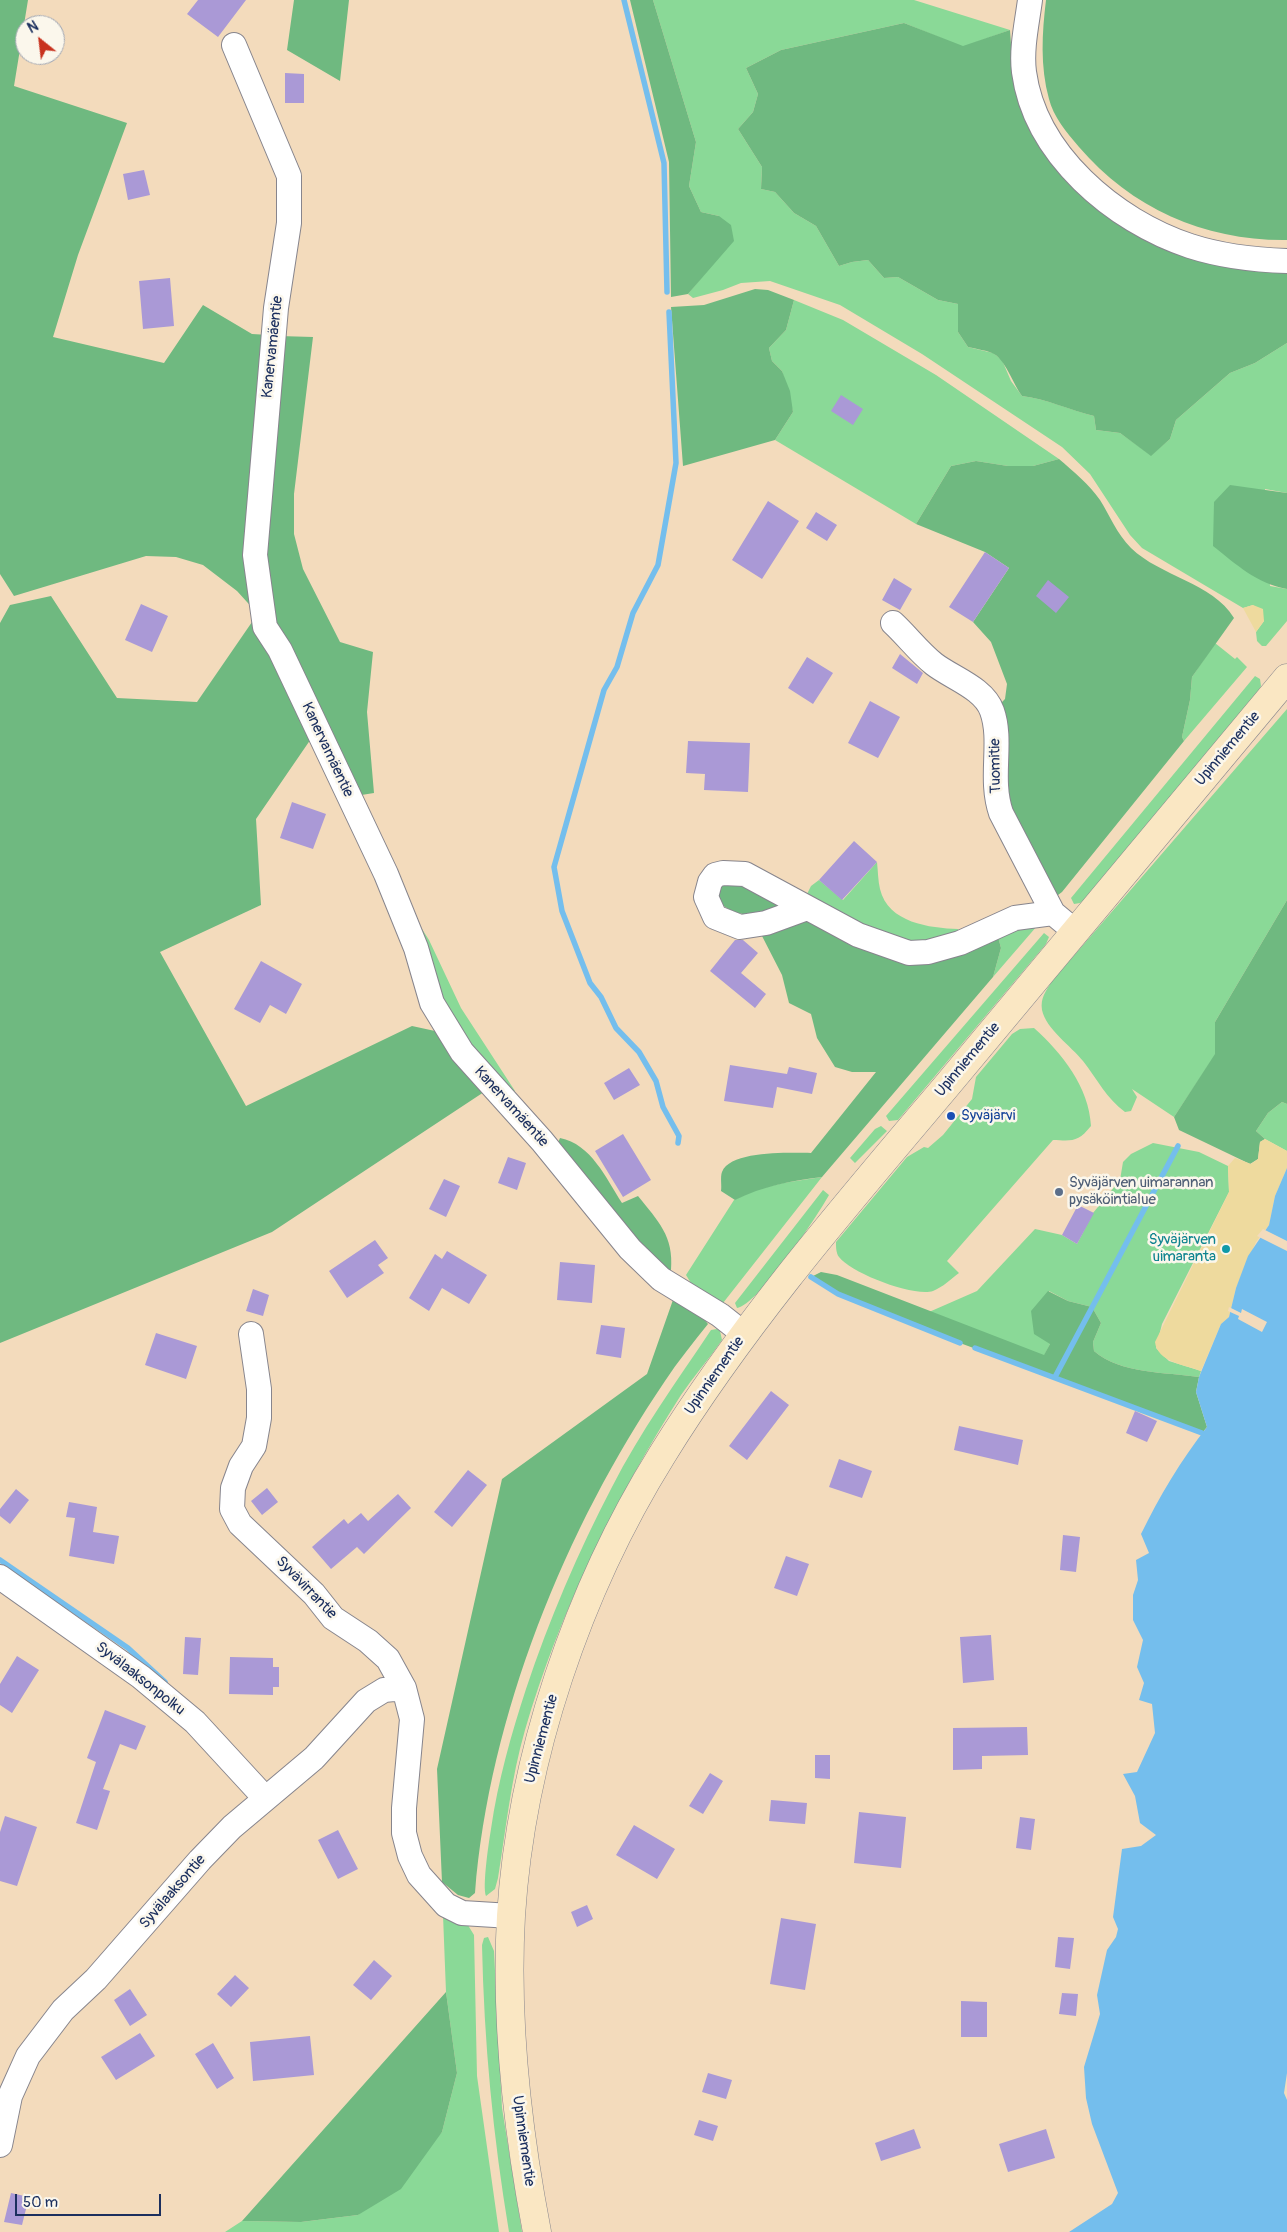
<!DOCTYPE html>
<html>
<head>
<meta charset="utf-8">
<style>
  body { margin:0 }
  #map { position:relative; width:1287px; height:2232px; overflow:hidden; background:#f3dbbc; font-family:Pangolin,sans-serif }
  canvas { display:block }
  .north { position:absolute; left:15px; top:15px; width:50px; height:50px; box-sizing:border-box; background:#fbf7ec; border:1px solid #a1a7b3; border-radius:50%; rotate:331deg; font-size:14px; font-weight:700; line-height:20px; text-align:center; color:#1b2f5e }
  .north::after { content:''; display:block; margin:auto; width:18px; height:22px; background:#c8321e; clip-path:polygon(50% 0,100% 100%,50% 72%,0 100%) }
  .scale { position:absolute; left:15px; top:2194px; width:146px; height:22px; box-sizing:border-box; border:2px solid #1b2f5e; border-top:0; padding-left:6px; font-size:15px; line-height:18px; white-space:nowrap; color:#1b2f5e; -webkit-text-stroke:4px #fbf7ec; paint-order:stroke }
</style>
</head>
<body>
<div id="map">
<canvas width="1287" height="2232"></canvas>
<div class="north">N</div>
<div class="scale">50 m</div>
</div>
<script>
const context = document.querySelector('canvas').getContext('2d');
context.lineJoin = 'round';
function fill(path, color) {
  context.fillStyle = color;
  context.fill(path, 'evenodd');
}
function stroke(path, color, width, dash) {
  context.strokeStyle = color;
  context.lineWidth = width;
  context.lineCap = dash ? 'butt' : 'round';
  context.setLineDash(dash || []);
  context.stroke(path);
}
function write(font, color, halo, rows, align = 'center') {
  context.font = font + ' Pangolin,sans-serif';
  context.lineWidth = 5;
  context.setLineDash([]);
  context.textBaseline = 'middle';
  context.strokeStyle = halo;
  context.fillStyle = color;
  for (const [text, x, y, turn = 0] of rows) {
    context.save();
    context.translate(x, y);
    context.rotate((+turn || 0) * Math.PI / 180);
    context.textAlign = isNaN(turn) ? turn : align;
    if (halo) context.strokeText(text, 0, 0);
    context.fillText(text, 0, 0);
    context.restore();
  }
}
fill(new Path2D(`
  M653 0H914L1010 30 963 47 904 23 781 50 746 68 758 94 753 112 738 129 762 167 761 189 775 192 794 213 816 226 839 266 852 262 868 260 884 278 898 277 938 300 958 304V332L968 347 993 353 1002 360 1011 381 1022 396C1047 399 1070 410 1094 416L1096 430 1120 433 1151 455 1170 439 1176 420 1230 373 1255 363 1287 343V493L1265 489 1270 586 1287 589V621L1266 646H1262L1257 641 1256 632 1264 621 1253 605 1243 608 1142 548 1130 535 1090 474 1062 447 922 354 840 305 770 281 741 283 723 290 693 298 688 294 706 272 719 216 701 212 689 186 696 142Z
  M794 300 843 320 936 375 1059 459 1033 466H1008L976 461 951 466 916 524 775 440 793 412 782 371 772 361 769 348 786 330Z
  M1215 643 1235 659 1237 657 1247 667 1184 741 1182 737 1190 700 1192 677Z
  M1255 676 1260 679 1261 686 1257 694 1087 898 1080 903 1074 904 1071 898Z
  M1287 709V900L1215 1022 1216 1054 1174 1117 1132 1089 1137 1097 1131 1111 1125 1112C1107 1099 1097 1079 1083 1061 1071 1046 1046 1029 1042 1010 1040 998 1046 991 1052 981Z
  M877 862C878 871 878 881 880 889 888 923 930 928 958 929L960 934 912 946 884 940 809 900 807 894 811 886 819 880 843 900Z
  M394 885 429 940 461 1008 515 1091 497 1087 464 1048Z
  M1020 922 1037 926 993 977 1001 948 997 933Z
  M1044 933 1049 937 1046 944 898 1120 889 1121 886 1116Z
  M1034 1028C1062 1053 1089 1087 1091 1126 1078 1142 1073 1141 1053 1140L947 1261 959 1273C951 1279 943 1287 933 1291 913 1297 851 1273 839 1257 836 1253 836 1247 836 1242L907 1157 924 1147 928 1148 943 1135 972 1099 976 1077 1012 1034 1020 1029Z
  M1282 1102 1287 1104V1151L1265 1139 1256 1131 1268 1113Z
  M881 1126 887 1131 855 1163 850 1158 875 1129Z
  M1153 1143 1199 1152 1228 1166 1229 1192 1162 1324 1156 1348 1169 1361 1201 1371 1199 1377C1166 1372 1120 1374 1094 1351L1093 1342 1101 1323 1092 1307 1068 1301 1049 1291 1050 1344 1044 1356 929 1312 977 1291 1035 1229 1062 1235 1077 1244 1093 1213 1120 1180 1123 1162 1131 1154Z
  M822 1177 723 1303 716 1305 697 1293 686 1275 734 1200 755 1190 783 1183Z
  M823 1190 829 1195C817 1217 758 1305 737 1308L735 1303Z
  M717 1329 720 1331 722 1340C709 1359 694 1376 681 1395 615 1499 560 1611 525 1730 511 1778 506 1829 498 1878L495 1889 486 1896C482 1887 489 1841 491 1829 498 1781 511 1735 526 1689 549 1620 578 1552 612 1487 640 1432 677 1381 711 1330Z
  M443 1915 466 1922 474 1935 477 2076 499 2232H225L242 2221 301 2222 358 2215 442 2132 457 2073 446 1992Z
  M488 1937 494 1951 502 2108 522 2232H509C493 2137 484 2042 482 1945L484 1938Z`), '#8ad997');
fill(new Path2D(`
  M0 0H28L14 86 127 123 78 255 53 337 164 363 203 305 252 334 269 335 257 613 237 591 203 565 176 557 146 556 14 596 0 574Z
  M294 0H349L340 81 287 50Z
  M630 0H653L696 142 689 186 701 212 719 216 731 225 734 241 688 294 671 297 669 162Z
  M1046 0H1287V240C1206 241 1132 209 1079 147 1067 133 1053 116 1049 99 1040 66 1042 33 1046 0Z
  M904 23 963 46 1010 30 1013 74 1090 200 1287 269V343L1255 363 1230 373 1176 420 1170 439 1151 456 1120 433 1096 430 1094 416C1069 410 1047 399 1022 396 1013 384 1005 358 992 353 985 350 976 349 968 347L958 332V304L938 300 898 277 884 278 868 260 852 262 839 266 816 226 794 213 775 192 761 189 762 167 738 129 753 112 758 94 746 68 781 50Z
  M755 289 768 290 794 300 786 330 769 348 772 361 782 371 790 391 793 412 775 440 683 466 671 307 704 305Z
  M279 336 313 337 294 494V534L303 569 340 642 373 652 367 712 374 793 355 796 272 629 259 557Z
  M1059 459C1074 472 1089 484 1100 500 1110 516 1117 534 1131 548 1161 577 1212 582 1234 618L1192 677 1190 700 1182 737 1184 741 1062 892 1058 895 1053 893 1004 812 994 710 1005 699 1007 684 991 642 973 622 1009 568 985 552 916 524 951 466 976 461 1008 466H1033Z
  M1230 485 1287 493V589C1256 583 1237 565 1213 546L1214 502Z
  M51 596 117 698 197 702 252 622 277 656 315 733 256 819 261 905 160 952 246 1106 412 1026 435 1031 457 1052 487 1090 272 1232 0 1343V623L10 605Z
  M735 882 783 905C755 914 743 922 717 901V892L724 883Z
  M1287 900V1104L1282 1102 1268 1113 1256 1131 1265 1139 1260 1142 1258 1159 1250 1164 1179 1130 1174 1117 1215 1054V1022Z
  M804 918 902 960 997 933 1001 948 993 977 822 1177C791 1181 763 1186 735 1200L721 1191C722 1186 720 1177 722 1172 731 1150 791 1153 811 1153L876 1072H852L835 1067 817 1038 811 1014 789 1003 782 975 762 936 784 924Z
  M560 1138C591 1144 606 1178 622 1203L638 1196C658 1221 674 1236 671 1270L661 1268 557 1145Z
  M821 1272 837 1275 1044 1355 1050 1344 1034 1334 1031 1311 1048 1291 1068 1301 1092 1307 1101 1323 1093 1342 1094 1351C1120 1374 1166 1372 1199 1377L1196 1392 1207 1427 1202 1433 960 1343 838 1294 811 1277Z
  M674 1297 699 1313 708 1324C693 1343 678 1361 665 1381 565 1528 489 1716 475 1893L469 1898 458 1895 442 1882 437 1769 502 1479 647 1374Z
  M446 1992 457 2073 442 2132 401 2189 358 2215 301 2222 242 2221Z`), '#6fb980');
fill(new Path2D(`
  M1253 605 1263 609 1264 621 1256 632 1243 608Z
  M1265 1139 1287 1151V1168L1275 1196 1269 1225 1256 1242 1236 1288 1229 1317 1221 1324 1201 1371C1186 1365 1157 1362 1155 1342L1229 1192 1228 1166 1235 1158 1251 1164 1258 1159 1260 1142Z`), '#eeda9e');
fill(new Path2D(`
  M1287 1168V2073L1284 2093 1287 2100V2232H1069L1112 2204 1118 2193 1092 2124 1086 2098 1084 2067 1100 2014 1097 1995 1107 1950 1116 1937 1118 1929 1113 1917 1122 1849 1141 1846 1156 1835 1140 1823 1135 1796 1123 1774 1137 1772 1155 1733 1152 1704 1139 1700 1144 1683 1137 1667 1143 1640 1133 1620V1595L1138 1580 1136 1560 1149 1553 1141 1534C1159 1497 1181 1460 1207 1427L1196 1392 1199 1377 1221 1324 1229 1317 1236 1288 1248 1256 1269 1225 1275 1196Z`), '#74beed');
fill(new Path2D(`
  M1263 1229 1287 1241V1251L1257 1236Z
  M1229 1307 1241 1313 1242 1309 1267 1322 1262 1332 1238 1319 1239 1316 1228 1311Z`), '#f3dbbc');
stroke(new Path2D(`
  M624 0 664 163 667 292
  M669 312 676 463 658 565 633 613 617 667 604 690 554 867 562 911 590 983 601 997 616 1028 639 1052 656 1081 663 1107 679 1136 678 1143
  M811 1277 838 1294 960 1343
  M975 1348 1202 1433
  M1055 1377 1178 1146
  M0 1560 128 1648 165 1682`), '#74beed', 5.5);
fill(new Path2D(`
  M198 0H246L218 37 187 14Z
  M285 73 304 74V103H285Z
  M144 170 150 195 128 200 123 174Z
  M170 278 174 326 143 329 139 281Z
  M841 395 863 409 853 425 831 411Z
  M768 501 799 521 762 579 732 560Z
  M816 512 837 525 827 541 806 528Z
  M985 552 1009 568 973 622 949 607Z
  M894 578 912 589 900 610 882 600Z
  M1048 580 1069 597 1056 613 1036 596Z
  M141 604 168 616 152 652 125 640Z
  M900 654 923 673 917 684 892 668Z
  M807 657 833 673 813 704 788 688Z
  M870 701 900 717 878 758 848 743Z
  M688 741 750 743 748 792 704 790 705 774 686 773Z
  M292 802 326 814 313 849 280 838Z
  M854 841 877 862 842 900 819 880Z
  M735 940H743L758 953 741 973 766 994 755 1008 710 971Z
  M261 961 302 984 286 1014 270 1005 260 1023 234 1009Z
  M730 1065 787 1074 789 1067 817 1073 812 1094 777 1087 773 1108 724 1101Z
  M629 1068 640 1085 614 1100 604 1083Z
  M623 1134 651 1180 623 1197 595 1151Z
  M508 1157 526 1163 517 1190 498 1183Z
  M444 1179 460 1186 446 1217 429 1209Z
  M1078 1205 1094 1213 1077 1244 1062 1235Z
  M375 1240 388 1258 378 1265 384 1273 347 1298 329 1271Z
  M447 1251 487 1275 469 1304 442 1288 429 1311 409 1298 435 1254 442 1259Z
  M560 1262 595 1265 592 1303 557 1300Z
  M253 1289 269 1295 263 1316 246 1311Z
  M601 1325 625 1328 621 1358 596 1354Z
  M156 1333 197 1346 186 1379 145 1365Z
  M771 1391 789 1405 747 1460 729 1446Z
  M1135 1411 1157 1421 1147 1442 1126 1433Z
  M959 1426 1023 1440 1018 1465 954 1450Z
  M839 1459 872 1471 862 1498 829 1487Z
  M468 1470 487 1485 452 1527 434 1512Z
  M267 1488 278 1502 262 1515 251 1501Z
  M16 1489 29 1500 10 1524 0 1516V1509Z
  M398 1494 411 1508 364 1554 357 1547 331 1569 312 1547 344 1519 348 1524 361 1513 368 1521Z
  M69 1502 97 1507 93 1532 119 1536 114 1564 69 1556 75 1518 66 1517Z
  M1063 1535 1080 1537 1076 1572 1060 1570Z
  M786 1556 809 1564 797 1596 774 1588Z
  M991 1635 994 1680 963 1683 960 1637Z
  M185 1637 201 1638 198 1675 183 1674Z
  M17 1656 39 1670 12 1713 0 1705V1684Z
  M230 1657 273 1658V1667H279V1687H273V1695L229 1694Z
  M105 1710 146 1726 136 1750 120 1744 103 1789 110 1791 97 1830 76 1823 96 1762 87 1758Z
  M1027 1727 1028 1755 982 1756V1769L953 1770V1728Z
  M815 1755H830V1779L815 1778Z
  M710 1773 723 1781 703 1814 689 1806Z
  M771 1800 807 1803 805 1824 769 1821Z
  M859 1812 906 1817 901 1868 854 1863Z
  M5 1816 37 1827 17 1886 0 1881V1832Z
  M1020 1817 1035 1819 1031 1850 1016 1848Z
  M634 1825 675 1849 657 1879 616 1855Z
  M338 1830 358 1869 338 1879 318 1840Z
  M587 1905 593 1919 577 1927 571 1912Z
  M781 1918 816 1924 805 1990 770 1984Z
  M1058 1937 1074 1938 1070 1969 1055 1967Z
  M374 1960 392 1976 371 2000 353 1985Z
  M235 1975 249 1988 231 2007 217 1994Z
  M130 1989 147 2015 130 2026 114 2000Z
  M1062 1993 1078 1994 1076 2016 1059 2014Z
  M961 2001 987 2002V2037H961Z
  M140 2033 155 2056 116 2080 101 2057Z
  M310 2036 314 2075 253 2081 250 2042Z
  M213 2043 234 2078 217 2089 195 2054Z
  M708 2073 732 2080 726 2099 702 2092Z
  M699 2120 718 2126 713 2141 694 2135Z
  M914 2129 921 2148 881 2161 875 2143Z
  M1046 2129 1055 2158 1008 2172 999 2144Z
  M11 2193 29 2197 22 2225 4 2222Z`), '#aa99d6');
const street = new Path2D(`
  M1030 0C1027 23 1021 49 1024 72 1035 154 1114 221 1190 246 1221 256 1254 260 1287 261
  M234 45 289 176V223L276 308 255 555 265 627 280 650 386 874 416 948 432 1003 462 1052 542 1141 630 1249 661 1279 720 1315 744 1334
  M893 623C907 636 919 652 934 664 952 678 984 688 992 711 1003 742 989 778 1001 813L1053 913 1065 923
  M807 908 766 923 740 927 715 917 706 897 710 882 715 875 723 873 745 874 858 935 909 953 928 952 960 943 1015 918 1053 913
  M251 1334 259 1389V1418L254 1446 241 1466 233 1488 232 1509 240 1524 314 1594 333 1618 368 1641 388 1659 404 1688 412 1719 404 1808V1833L410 1856 419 1875 446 1905 462 1913 511 1916
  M0 1577 141 1677 195 1722 265 1798
  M0 2145 10 2096 28 2056 63 2010 96 1979 200 1860 232 1827 314 1758 366 1701 384 1690 404 1688`);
const secondary = new Path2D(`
  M537 2232C517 2128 505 2022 511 1916 521 1757 578 1590 662 1455 743 1324 845 1206 944 1089 1059 952 1173 815 1287 678`);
stroke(street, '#87858d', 26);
stroke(secondary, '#87858d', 29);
stroke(street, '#fff', 24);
stroke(secondary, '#fae7c3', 28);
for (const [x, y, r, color] of [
  [951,1116,5,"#1a4fb4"],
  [1059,1192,5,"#5c6f8a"],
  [1226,1249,5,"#0f9aa8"]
]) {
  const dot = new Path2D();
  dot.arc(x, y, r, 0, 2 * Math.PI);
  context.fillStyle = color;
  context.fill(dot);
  stroke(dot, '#fbf7ec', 2);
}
write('15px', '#1b2f5e', '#fbf7ec', [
  ["Kanervamäentie",273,347,-84],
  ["Upinniementie",1228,749,-50],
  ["Kanervamäentie",327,750,65],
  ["Tuomitie",996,766,-91],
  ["Upinniementie",968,1060,-50],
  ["Kanervamäentie",511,1107,48],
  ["Upinniementie",715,1376,-55],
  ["Syvävirrantie",306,1588,46],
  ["Syvälaaksonpolku",140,1679,38],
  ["Upinniementie",542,1739,-75],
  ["Syvälaaksontie",173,1892,-49],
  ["Upinniementie",523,2141,82]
]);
write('15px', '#164399', '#fbf7ec', [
  ["Syväjärvi",961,1116]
], 'left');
write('15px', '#4e5e75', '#fbf7ec', [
  ["Syväjärven uimarannan",1069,1183],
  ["pysäköintialue",1069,1200]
], 'left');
write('15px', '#0d838f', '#fbf7ec', [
  ["Syväjärven",1216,1240],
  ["uimaranta",1216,1257]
], 'right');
</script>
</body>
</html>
